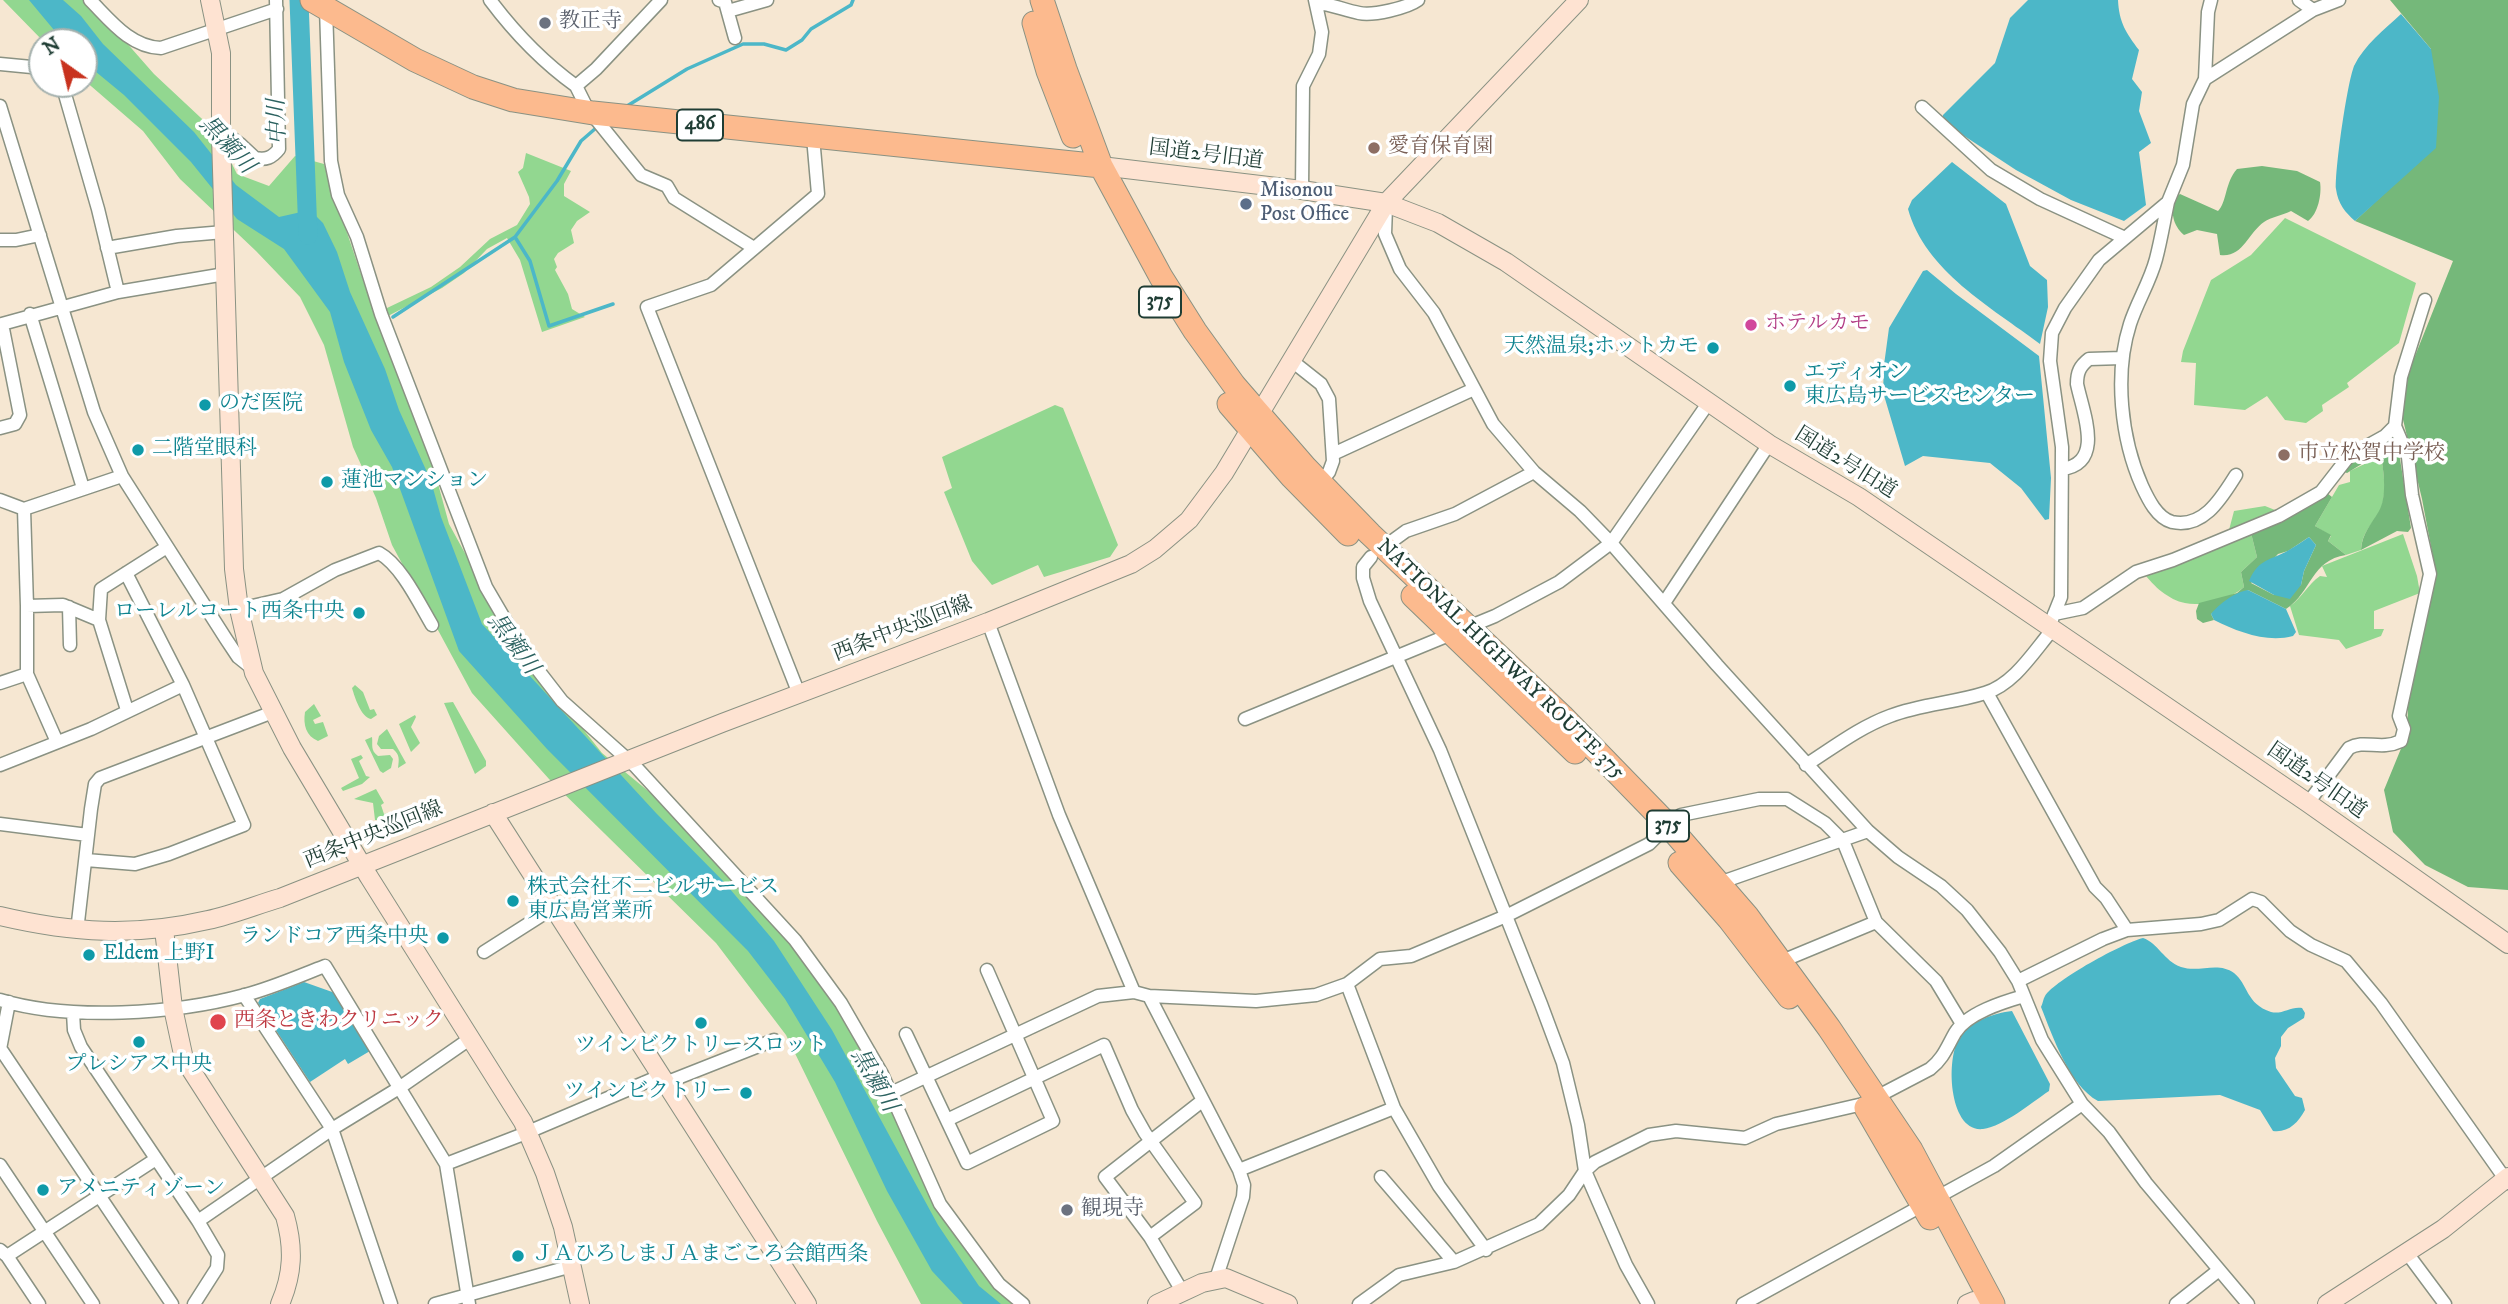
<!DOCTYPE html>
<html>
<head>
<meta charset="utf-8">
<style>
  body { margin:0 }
  #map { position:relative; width:2508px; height:1304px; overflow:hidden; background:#f6e7d2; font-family:"IM FELL DW Pica",serif }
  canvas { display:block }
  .north { position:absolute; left:28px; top:28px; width:70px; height:70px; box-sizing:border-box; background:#fff; border:2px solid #a5b1ae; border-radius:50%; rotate:326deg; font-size:19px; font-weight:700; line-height:28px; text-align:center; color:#1f3d34 }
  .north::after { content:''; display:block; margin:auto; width:24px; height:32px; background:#c8321e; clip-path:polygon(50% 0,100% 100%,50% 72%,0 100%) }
</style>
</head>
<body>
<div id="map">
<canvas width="2508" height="1304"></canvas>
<div class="north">N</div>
</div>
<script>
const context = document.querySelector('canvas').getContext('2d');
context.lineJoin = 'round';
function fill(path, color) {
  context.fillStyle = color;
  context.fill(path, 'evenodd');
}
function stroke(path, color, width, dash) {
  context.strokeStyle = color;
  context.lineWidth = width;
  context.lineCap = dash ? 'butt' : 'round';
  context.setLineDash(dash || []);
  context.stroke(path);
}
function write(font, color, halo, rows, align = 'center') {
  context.font = font + ' "IM FELL DW Pica","Noto Serif JP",serif';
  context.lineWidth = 7;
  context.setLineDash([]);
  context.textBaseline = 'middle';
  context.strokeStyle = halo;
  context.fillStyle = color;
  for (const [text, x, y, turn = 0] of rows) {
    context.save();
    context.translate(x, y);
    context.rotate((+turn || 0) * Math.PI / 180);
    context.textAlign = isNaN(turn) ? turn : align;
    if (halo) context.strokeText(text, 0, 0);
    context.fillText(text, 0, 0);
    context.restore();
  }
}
fill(new Path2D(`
  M3 0H89L154 74 216 132 237 174 269 186 295 156 324 164 371 304 416 403 449 524 513 641 602 753 698 832 776 919 846 1012 957 1237 975 1263 1015 1304H921L877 1221 786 1035 716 943 549 779 472 693 392 545 376 498 353 447 324 345 300 297 256 251 180 179 143 131 84 80V42H44Z
  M526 153 571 171 564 184V196L590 212 577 221 571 230 574 243 558 253 554 259 557 267 555 270 568 294 572 309 585 317 542 332 520 260 507 238 487 249 464 273 442 288 386 317 383 306 387 308 431 287 460 267 490 239 517 225 530 204 529 197 518 172 523 168Z
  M2285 218 2416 283 2399 343 2347 383 2349 387 2322 405 2323 411 2306 423 2285 420 2267 396 2245 410 2194 405 2196 363 2181 362 2183 351 2211 280 2251 255Z
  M1055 405 1063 408 1118 545 1110 557 1044 577 1038 565 992 585 972 561 944 492 952 488 942 457Z
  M2381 456C2384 471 2387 498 2380 511 2372 525 2362 532 2361 550L2346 555 2328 541 2331 536 2315 526 2339 485 2350 482V471Z
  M2265 506 2275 510V513L2229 530 2234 511Z
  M2251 533 2257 557 2241 572 2244 587C2231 599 2202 607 2185 603 2169 600 2153 586 2144 573Z
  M2403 534 2417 576 2420 593 2374 611V629H2384L2381 636 2346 649 2339 640 2299 635 2290 606C2302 598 2308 584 2320 576L2327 577 2322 566Z
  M355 685 363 692 370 710 374 709 377 715 371 719C361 717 355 698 352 688Z
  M453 702 486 761V766L475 774 444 703Z
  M314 704 321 716 313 720 315 724 323 722 328 736 318 741C306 736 303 725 305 712Z
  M415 715 416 717 411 727 420 743 411 752 399 724Z
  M387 729 406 763 398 768C399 759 400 755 393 749H381L377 744 379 736Z
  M372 737C373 745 370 750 378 756L390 755 393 759 391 768 383 773 380 771 365 740Z
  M361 755 363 758 359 761 366 776 370 777 362 784 343 791 341 788 359 778 351 759Z
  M376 789 384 803 381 805 384 814 387 813 390 820H375L373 803 354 799Z`), '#92d790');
fill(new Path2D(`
  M2390 0H2508V890L2468 887 2425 865 2393 832 2384 790 2407 734 2408 707 2436 573 2422 499 2400 407 2411 366 2453 261 2355 221 2406 173 2431 49Z
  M2262 166 2297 171 2320 182C2322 194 2318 214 2308 221L2291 211C2283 215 2271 217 2264 222 2248 233 2243 258 2220 255L2217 234 2197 230 2184 235C2172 224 2172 214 2173 199L2180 194 2218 211C2227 202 2225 182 2237 169Z
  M2396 434 2411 528 2408 532 2397 531 2361 550C2362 533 2371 525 2379 511 2387 498 2384 471 2381 457L2365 462 2347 473 2342 471 2368 450 2382 446 2387 438Z
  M2327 493 2332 497 2315 526 2331 535 2328 541 2346 555C2311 560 2312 592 2286 609L2248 590 2211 614 2214 620 2203 623 2197 619 2196 611 2199 603 2237 593 2244 587 2241 572 2257 557 2251 533ZM2309 537 2316 545 2304 571 2301 585 2274 595 2251 583 2278 554 2288 551Z`), '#75b87a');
fill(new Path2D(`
  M29 0H63L81 16 103 44 194 132 236 185 279 217 310 210 323 223 337 252 350 292 385 369 399 410 431 481 441 517 482 624 656 813 724 882 774 941 832 1030 938 1225 979 1286 1001 1304H963L932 1271 887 1191 835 1082 785 999 748 951 547 749 459 651 392 467 371 430 344 362 330 312 284 249 237 219 191 162 124 95 84 62V42H64Z
  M2028 0H2118C2119 22 2126 33 2139 50L2132 79 2142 92 2139 111 2151 143 2139 152 2146 205 2124 221 2071 200 2016 170 1943 122V115L1995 63 2010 18Z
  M2401 14 2431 49 2439 97 2436 148 2355 221C2345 212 2338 204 2336 189 2335 169 2347 84 2354 66 2364 45 2385 29 2401 14Z
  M1952 162 2006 204 2030 266 2047 280 2048 307 2040 344C1991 307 1925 271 1908 209L1912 200Z
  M1927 270 1956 294 2039 356 2051 478 2049 519 2045 520 2021 488 1990 463 1923 456 1905 466 1883 392 1884 365 1889 328 1923 271Z
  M2309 537 2316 545 2304 571 2301 585 2290 599 2274 595 2249 581C2259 558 2270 561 2289 550 2296 546 2303 541 2309 537Z
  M2248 590 2286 609 2296 632 2293 636C2267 643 2238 632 2214 620L2211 614C2219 604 2235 592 2248 590Z
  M2143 938C2158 943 2164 961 2181 967 2199 973 2218 961 2234 973 2248 984 2246 1004 2271 1012 2282 1015 2291 1006 2302 1008L2305 1013 2304 1018 2288 1028 2281 1037V1046L2275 1058 2276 1068 2295 1096 2302 1098 2305 1110C2298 1123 2288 1133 2273 1131L2260 1110 2220 1095 2098 1101C2069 1085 2053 1037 2041 1007 2043 1003 2043 999 2045 996 2055 980 2123 943 2143 938Z
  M304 982 335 993 370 1051 348 1064 345 1059 310 1082 258 1003 260 999Z
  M2012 1011 2050 1084 2049 1091C2031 1103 2004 1126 1983 1129 1949 1133 1945 1058 1960 1037 1971 1021 1994 1013 2012 1011Z`), '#4cb7c8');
stroke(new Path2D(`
  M627 106 687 69 743 44H764L786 50 802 40 811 29 851 5 853 0
  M515 237 530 261 549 326 613 304
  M393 317 515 237 557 181 581 141 596 128`), '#4cb7c8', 3.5);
stroke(new Path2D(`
  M299 0 308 235`), '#4cb7c8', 19);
const street = new Path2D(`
  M90 0C110 20 130 47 161 48L277 9
  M490 0C514 32 544 63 576 86
  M661 0 596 69 576 86 587 108 641 175 667 186 674 198 754 248
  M719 0 725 2 735 38
  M2299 0 2313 10
  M1316 3C1331 4 1344 10 1359 13 1373 16 1407 8 1418 0
  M326 8 331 161 338 195 357 237 381 314 486 587 524 652 562 701 635 766 795 940 841 1003 882 1074 940 1204 999 1284 1023 1304
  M728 11 767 0
  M0 64 42 68
  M2205 79 2208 12 2211 0
  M62 84 98 209 118 292
  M0 106 94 412 122 476 226 639 238 657 253 669
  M1922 107 1991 170 2040 199 2125 238
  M221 130 240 144 255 158C266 160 272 158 279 149L276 0
  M1302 190 1303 86 1319 54 1322 32 1315 0
  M2168 202C2164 221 2161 240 2156 259 2150 282 2137 302 2130 324 2114 374 2121 439 2142 486 2148 499 2157 518 2172 522 2204 529 2222 497 2236 475
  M1386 207 1385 234 1400 269 1434 313 1493 424 1534 472 1580 511 1611 543 1717 665 1868 831 1898 857 1941 886 1967 910 2000 952 2018 981 2042 1040 2082 1104 2109 1132 2146 1183 2248 1304
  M0 240H16L40 235
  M107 248 177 236 224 232
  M30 314 83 488
  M1292 361 1321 384 1329 399 1333 461 1329 472 1320 483
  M0 428 15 424 20 415 2 324 118 292 225 274
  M1333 454 1474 389
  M2062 469C2105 463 2083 413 2077 384 2077 372 2080 366 2089 359L2122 358
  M0 500 24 509 122 476
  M24 509 27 606
  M1384 547 1406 531 1455 514 1534 472
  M1371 557 1363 567V578L1370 601 1440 750 1541 1004 1563 1063 1578 1125 1585 1171 1626 1265 1648 1304
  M1664 603 1769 444
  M69 607 70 645
  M239 609 283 599 335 570 379 553C401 565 419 603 432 625
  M2054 614 2083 608 2136 572 2173 560 2279 516 2321 492 2349 456 2385 436 2395 426
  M988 622 1059 815 1134 992
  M0 683 27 674
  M1987 693 2095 887 2106 898 2127 930
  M799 694 647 307 711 285 818 194 813 137
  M127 710 99 620 101 589 167 547
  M1245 719 1495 616 1559 582 1611 543 1709 402
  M57 742 27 674V606L63 605 99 620
  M0 765 91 729 183 685
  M1806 765C1834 747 1860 727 1890 716 1921 704 1954 703 1985 693 2012 685 2031 656 2048 635L2049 627 2061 597 2062 447 2050 361 2052 333 2065 308 2099 260 2168 202 2183 165 2193 104 2205 79 2313 10 2339 0
  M2308 803 2349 748C2365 739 2380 751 2401 741L2404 729 2399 716 2430 574 2412 495 2408 457 2395 426 2401 377 2425 300
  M0 824 88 835
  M1668 825 1681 815 1759 799H1787L1825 823 1843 841 1876 922
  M86 860 135 864 169 854 244 825 183 685 126 573
  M1719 883 1868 831
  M77 931 91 809 95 784 100 778 273 712
  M484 952 553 908
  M1782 961 1876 922 1936 981 1962 1024
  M2018 981 2103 939 2127 930 2201 924 2219 920 2252 899 2261 902 2290 931 2311 945 2346 961 2381 1003 2508 1183
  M1347 984 1394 1108 1439 1186 1486 1250
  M244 995 332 1129 391 1304
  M1149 996 1239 1170 1244 1185 1243 1197 1216 1279
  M0 1000C69 1021 175 1014 245 995 272 988 299 976 325 966L446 1164 469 1304
  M73 1013 74 1030 81 1047 198 1221 218 1255 217 1268 194 1304
  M906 1034 967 1163 1053 1121 987 970
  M0 1048 172 1304
  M0 1049 9 1002
  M665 1083 774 1040
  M891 1093 1098 996 1134 992 1149 996 1256 1001 1316 995 1347 984 1380 959 1411 956 1506 916 1649 844 1657 836
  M947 1120 1104 1045 1132 1110 1145 1133 1195 1203 1150 1237
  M446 1164 521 1135 660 1076
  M0 1165 93 1304
  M1239 1170 1394 1108
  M1381 1177 1454 1262
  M198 1221 332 1129 399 1088 471 1038
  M0 1250 7 1256 39 1304
  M2407 1253 2445 1304
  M7 1256 156 1159
  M1182 1291 1150 1237 1105 1177 1202 1101
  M435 1304 572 1266
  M1359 1304 1399 1275 1454 1262 1539 1224 1569 1195 1585 1171 1595 1162 1649 1135 1676 1131 1745 1138 1776 1124 1863 1104 1930 1069C1943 1059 1947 1047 1955 1033 1967 1013 2003 1002 2024 996
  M1743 1304 1994 1166 2082 1104
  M2176 1304 2219 1270`);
const secondary = new Path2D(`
  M210 0 221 53V136L234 569 239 609 254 673 292 748 369 877 523 1122 545 1173 563 1227 580 1304
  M1101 166 1302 190 1386 203 1438 223 1506 262 1769 444 1859 497 2308 803 2508 944
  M493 813 807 1304
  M0 916C72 933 135 937 208 920 232 915 256 905 280 898L722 723 988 622 1131 564 1155 549 1189 520 1224 473 1386 203 1579 0
  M164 929 173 1008 184 1059 285 1216C294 1248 293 1274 280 1304
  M1157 1304 1202 1283 1226 1278 1288 1304
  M1967 1304 1974 1301
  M2327 1304 2443 1229 2508 1177`);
const highway = new Path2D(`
  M312 0 415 60 473 87 513 100 593 113 1101 166
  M1042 0 1065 69 1101 166 1161 277 1195 331 1234 385 1305 467 1370 534 1562 716 1668 825 1747 916 1829 1028 1911 1150 1993 1304
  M1034 23 1048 71 1073 136
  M1229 404 1292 477 1348 534
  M1413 596 1575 752
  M1680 863 1729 919 1789 997
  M1866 1108 1930 1218`);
stroke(street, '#8a9283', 15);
stroke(secondary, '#8a9283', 20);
stroke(highway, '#8a9283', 25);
stroke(street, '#fff', 12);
stroke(secondary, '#fee3d2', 18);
stroke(highway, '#fcba8e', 23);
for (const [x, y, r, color] of [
  [545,23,7,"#6b7280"],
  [1374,148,7,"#8d6e63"],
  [1246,204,7,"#5c6f8a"],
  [1751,325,7,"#d1479c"],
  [1713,348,7,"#0f9aa8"],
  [1790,386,7,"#0f9aa8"],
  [205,405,7,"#0f9aa8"],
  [138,450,7,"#0f9aa8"],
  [2284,455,7,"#8d6e63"],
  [327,482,7,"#0f9aa8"],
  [359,613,7,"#0f9aa8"],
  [513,901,7,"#0f9aa8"],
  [443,938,7,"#0f9aa8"],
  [89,955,7,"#0f9aa8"],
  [218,1022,9,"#e0444e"],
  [701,1023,7,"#0f9aa8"],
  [139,1042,7,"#0f9aa8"],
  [746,1093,7,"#0f9aa8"],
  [43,1190,7,"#0f9aa8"],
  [1067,1210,7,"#6b7280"],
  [518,1256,7,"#0f9aa8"]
]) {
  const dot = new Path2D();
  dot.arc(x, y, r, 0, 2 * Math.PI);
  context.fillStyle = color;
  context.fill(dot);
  stroke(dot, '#fff', 2.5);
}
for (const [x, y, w] of [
  [700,125,46],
  [1160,302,42],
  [1668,826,42]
]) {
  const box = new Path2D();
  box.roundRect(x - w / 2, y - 15.5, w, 31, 5);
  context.fillStyle = '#fff';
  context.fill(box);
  stroke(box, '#1f3d34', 2);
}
write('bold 19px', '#1f3d34', null, [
  ["486",700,125],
  ["375",1160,302],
  ["375",1668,826]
]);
write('21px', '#5b616d', '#fff', [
  ["教正寺",559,23],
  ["観現寺",1081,1210]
], 'left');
write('21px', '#785e54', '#fff', [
  ["愛育保育園",1388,148],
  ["市立松賀中学校",2298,455]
], 'left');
write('21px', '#1f3d34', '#fff', [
  ["国道2号旧道",1206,156,7],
  ["国道2号旧道",1845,464,32],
  ["西条中央巡回線",903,630,-21],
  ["NATIONAL HIGHWAY ROUTE 375",1500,660,44],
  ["国道2号旧道",2316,782,35],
  ["西条中央巡回線",374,836,-22]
]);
write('21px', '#4e5e75', '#fff', [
  ["Misonou",1260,192],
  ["Post Office",1260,216]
], 'left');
write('21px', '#b23c85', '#fff', [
  ["ホテルカモ",1765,325]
], 'left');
write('21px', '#0d838f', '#fff', [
  ["天然温泉;ホットカモ",1699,348,"right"],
  ["エディオン",1804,374],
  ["東広島サービスセンター",1804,398],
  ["のだ医院",219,405],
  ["二階堂眼科",152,450],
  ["蓮池マンション",341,482],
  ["ローレルコート西条中央",345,613,"right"],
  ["株式会社不二ビルサービス",527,889],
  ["東広島営業所",527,913],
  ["ランドコア西条中央",429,938,"right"],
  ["Eldem 上野I",103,955],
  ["ツインビクトリースロット",701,1047,"center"],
  ["プレシアス中央",139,1066,"center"],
  ["ツインビクトリー",732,1093,"right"],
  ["アメニティゾーン",57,1190],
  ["ＪＡひろしまＪＡまごころ会館西条",532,1256]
], 'left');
write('21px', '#be3a42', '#fff', [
  ["西条ときわクリニック",234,1022]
], 'left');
write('italic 23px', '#2c6260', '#fff', [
  ["中川",279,122,-92],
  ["黒瀬川",226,146,47],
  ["黒瀬川",512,645,54],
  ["黒瀬川",873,1081,60]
]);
</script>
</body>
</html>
